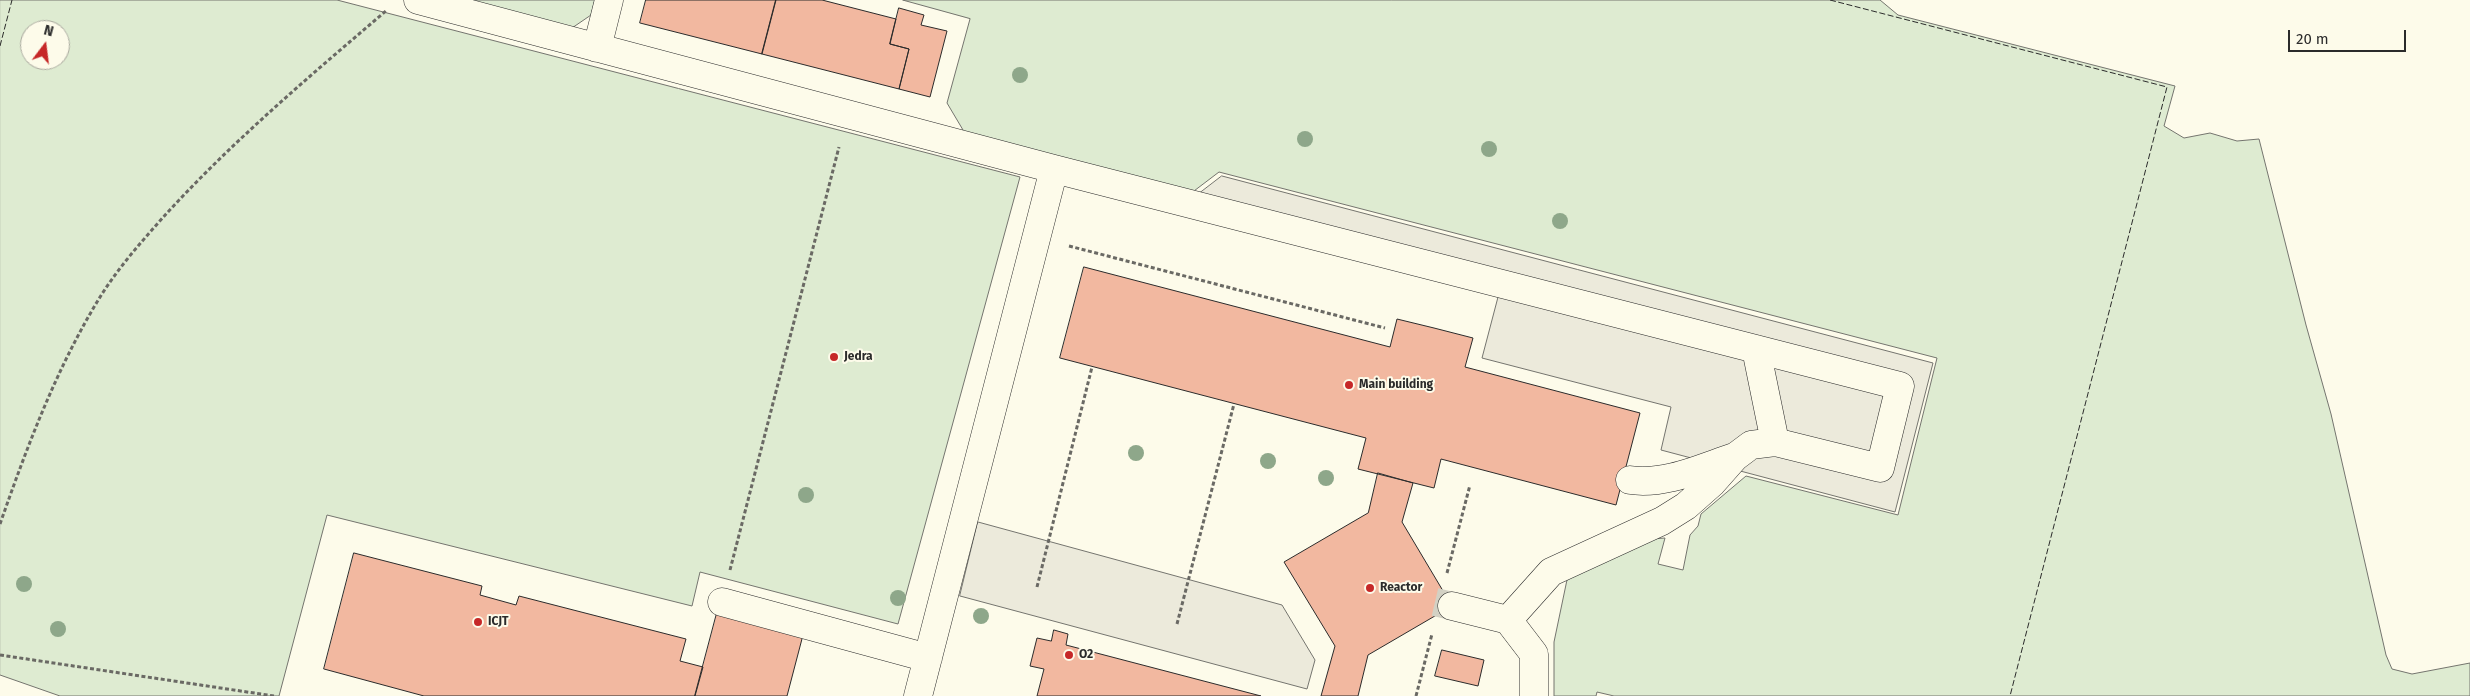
<!DOCTYPE html>
<html>
<head>
<meta charset="utf-8">
<style>
  body { margin:0 }
  #map { position:relative; width:2470px; height:696px; overflow:hidden; background:#fdfbea; font-family:"Fira Sans",sans-serif }
  canvas { display:block }
  .north { position:absolute; left:20px; top:20px; width:50px; height:50px; box-sizing:border-box; background:#fdfbea; border:1px solid #a9a89e; border-radius:50%; rotate:15deg; font-size:14px; font-weight:700; line-height:20px; text-align:center; color:#2b2b2b }
  .north::after { content:''; display:block; margin:auto; width:18px; height:22px; background:#c62828; clip-path:polygon(50% 0,100% 100%,50% 72%,0 100%) }
  .scale { position:absolute; left:2288px; top:30px; width:118px; height:22px; box-sizing:border-box; border:2px solid #2b2b2b; border-top:0; padding-left:6px; font-size:15px; line-height:18px; white-space:nowrap; color:#2b2b2b; -webkit-text-stroke:4px #fdfbea; paint-order:stroke }
</style>
</head>
<body>
<div id="map">
<canvas width="2470" height="696"></canvas>
<div class="north">N</div>
<div class="scale">20 m</div>
</div>
<script>
const context = document.querySelector('canvas').getContext('2d');
context.lineJoin = 'round';
function fill(path, color) {
  context.fillStyle = color;
  context.fill(path, 'evenodd');
}
function stroke(path, color, width, dash) {
  context.strokeStyle = color;
  context.lineWidth = width;
  context.lineCap = dash ? 'butt' : 'round';
  context.setLineDash(dash || []);
  context.stroke(path);
}
function write(font, color, halo, rows, align = 'center') {
  context.font = font + ' "Fira Sans",sans-serif';
  context.lineWidth = 4;
  context.setLineDash([]);
  context.textBaseline = 'middle';
  context.strokeStyle = halo;
  context.fillStyle = color;
  for (const [text, x, y, turn = 0] of rows) {
    context.save();
    context.translate(x, y);
    context.rotate((+turn || 0) * Math.PI / 180);
    context.textAlign = isNaN(turn) ? turn : align;
    if (halo) context.strokeText(text, 0, 0);
    context.fillText(text, 0, 0);
    context.restore();
  }
}
const green = new Path2D(`
  M0 0H337L1020 177 898 624 700 572 692 606 327 515 279 696H60L0 675ZM30 30H60V60H30Z
  M466 0H595L591 15 572 28Z
  M903 0H1880L1898 15 2175 86 2164 126 2184 138 2210 133 2237 141 2259 139 2306 325 2331 414 2386 655 2392 669 2412 674 2470 663V696H1614L1597 692 1596 696H1554V642L1568 575 1651 539 1665 538 1658 564 1683 570 1690 535 1698 526 1701 514 1746 476 1898 515 1937 358 1219 172 1190 194 966 135 947 103 970 19Z`);
fill(green, '#deebd1');
stroke(green, '#74746e', 1);
const parking = new Path2D(`
  M1222 176 1933 363 1895 512 1661 450 1671 407 1482 358 1503 278 1196 196Z
  M978 522 1282 605 1315 660 1307 689 960 596Z`);
fill(parking, '#eceadb');
stroke(parking, '#74746e', 1);
const building = new Path2D(`
  M646 0H776L762 54 640 23Z
  M776 0H822L896 19 890 44 909 49 899 89 762 54Z
  M899 8 924 15 921 25 947 31 930 97 899 89 909 49 890 44Z
  M1084 267 1390 347 1397 319 1434 328 1473 338 1465 367 1640 413 1616 505 1441 459 1434 488 1358 469 1366 438 1060 358Z
  M1378 473 1413 483 1402 522 1452 606 1368 655 1358 696H1321L1335 646 1284 562 1368 513Z
  M354 553 482 586 480 595 516 605 519 596 686 639 680 661 703 667 695 696H424L324 669Z
  M717 613 803 635 787 696H695Z
  M1054 630 1068 634 1066 645 1261 696H1037L1044 669 1030 666 1037 638 1051 641Z
  M1442 650 1484 660 1478 686 1435 676Z`);
fill(building, '#f2b8a0');
stroke(building, '#2b2b2b', 1);
stroke(new Path2D(`
  M1435 602 1452 606`), '#d3d1c4', 28, [28, 14]);
const minor = new Path2D(`
  M418 0 1054 169 1900 386 1880 468 1775 442
  M597 48 609 0
  M1630 480C1665 485 1701 468 1734 457
  M722 602 928 658
  M1452 606 1508 620
  M918 696 1054 169
  M1534 696V654L1508 620 1551 572 1662 521 1686 506 1712 483 1735 457 1751 445 1775 442 1756 349`);
stroke(minor, '#2b2b2b', 29);
stroke(new Path2D(`
  M1069 246 1385 328
  M0 524C27 447 55 372 97 302 116 270 142 241 167 213 235 139 311 75 387 10
  M730 570 839 147
  M1447 573 1470 485
  M1037 587 1092 367
  M1177 624 1234 404
  M0 655 274 696
  M1416 696 1432 634`), '#6a6964', 3, [4, 2.5]);
stroke(minor, '#fdfbea', 28);
stroke(new Path2D(`
  M1830 0 2167 87 2010 696
  M0 46 12 0`), '#2b2b2b', 1, [6, 2.5]);
context.fillStyle = '#8ea78a';
for (const [x, y] of [
  [1020,75],
  [1305,139],
  [1489,149],
  [1560,221],
  [1136,453],
  [1268,461],
  [1326,478],
  [806,495],
  [24,584],
  [898,598],
  [981,616],
  [58,629]
]) {
  context.beginPath();
  context.arc(x, y, 8, 0, 2 * Math.PI);
  context.fill();
}
for (const [x, y, r, color] of [
  [834,357,5,"#c62828"],
  [1349,385,5,"#c62828"],
  [1370,588,5,"#c62828"],
  [478,622,5,"#c62828"],
  [1069,655,5,"#c62828"]
]) {
  const dot = new Path2D();
  dot.arc(x, y, r, 0, 2 * Math.PI);
  context.fillStyle = color;
  context.fill(dot);
  stroke(dot, '#fdfbea', 2);
}
write('bold 12px', '#2b2b2b', '#fdfbea', [
  ["Jedra",844,357],
  ["Main building",1359,385],
  ["Reactor",1380,588],
  ["ICJT",488,622],
  ["O2",1079,655]
], 'left');
</script>
</body>
</html>
